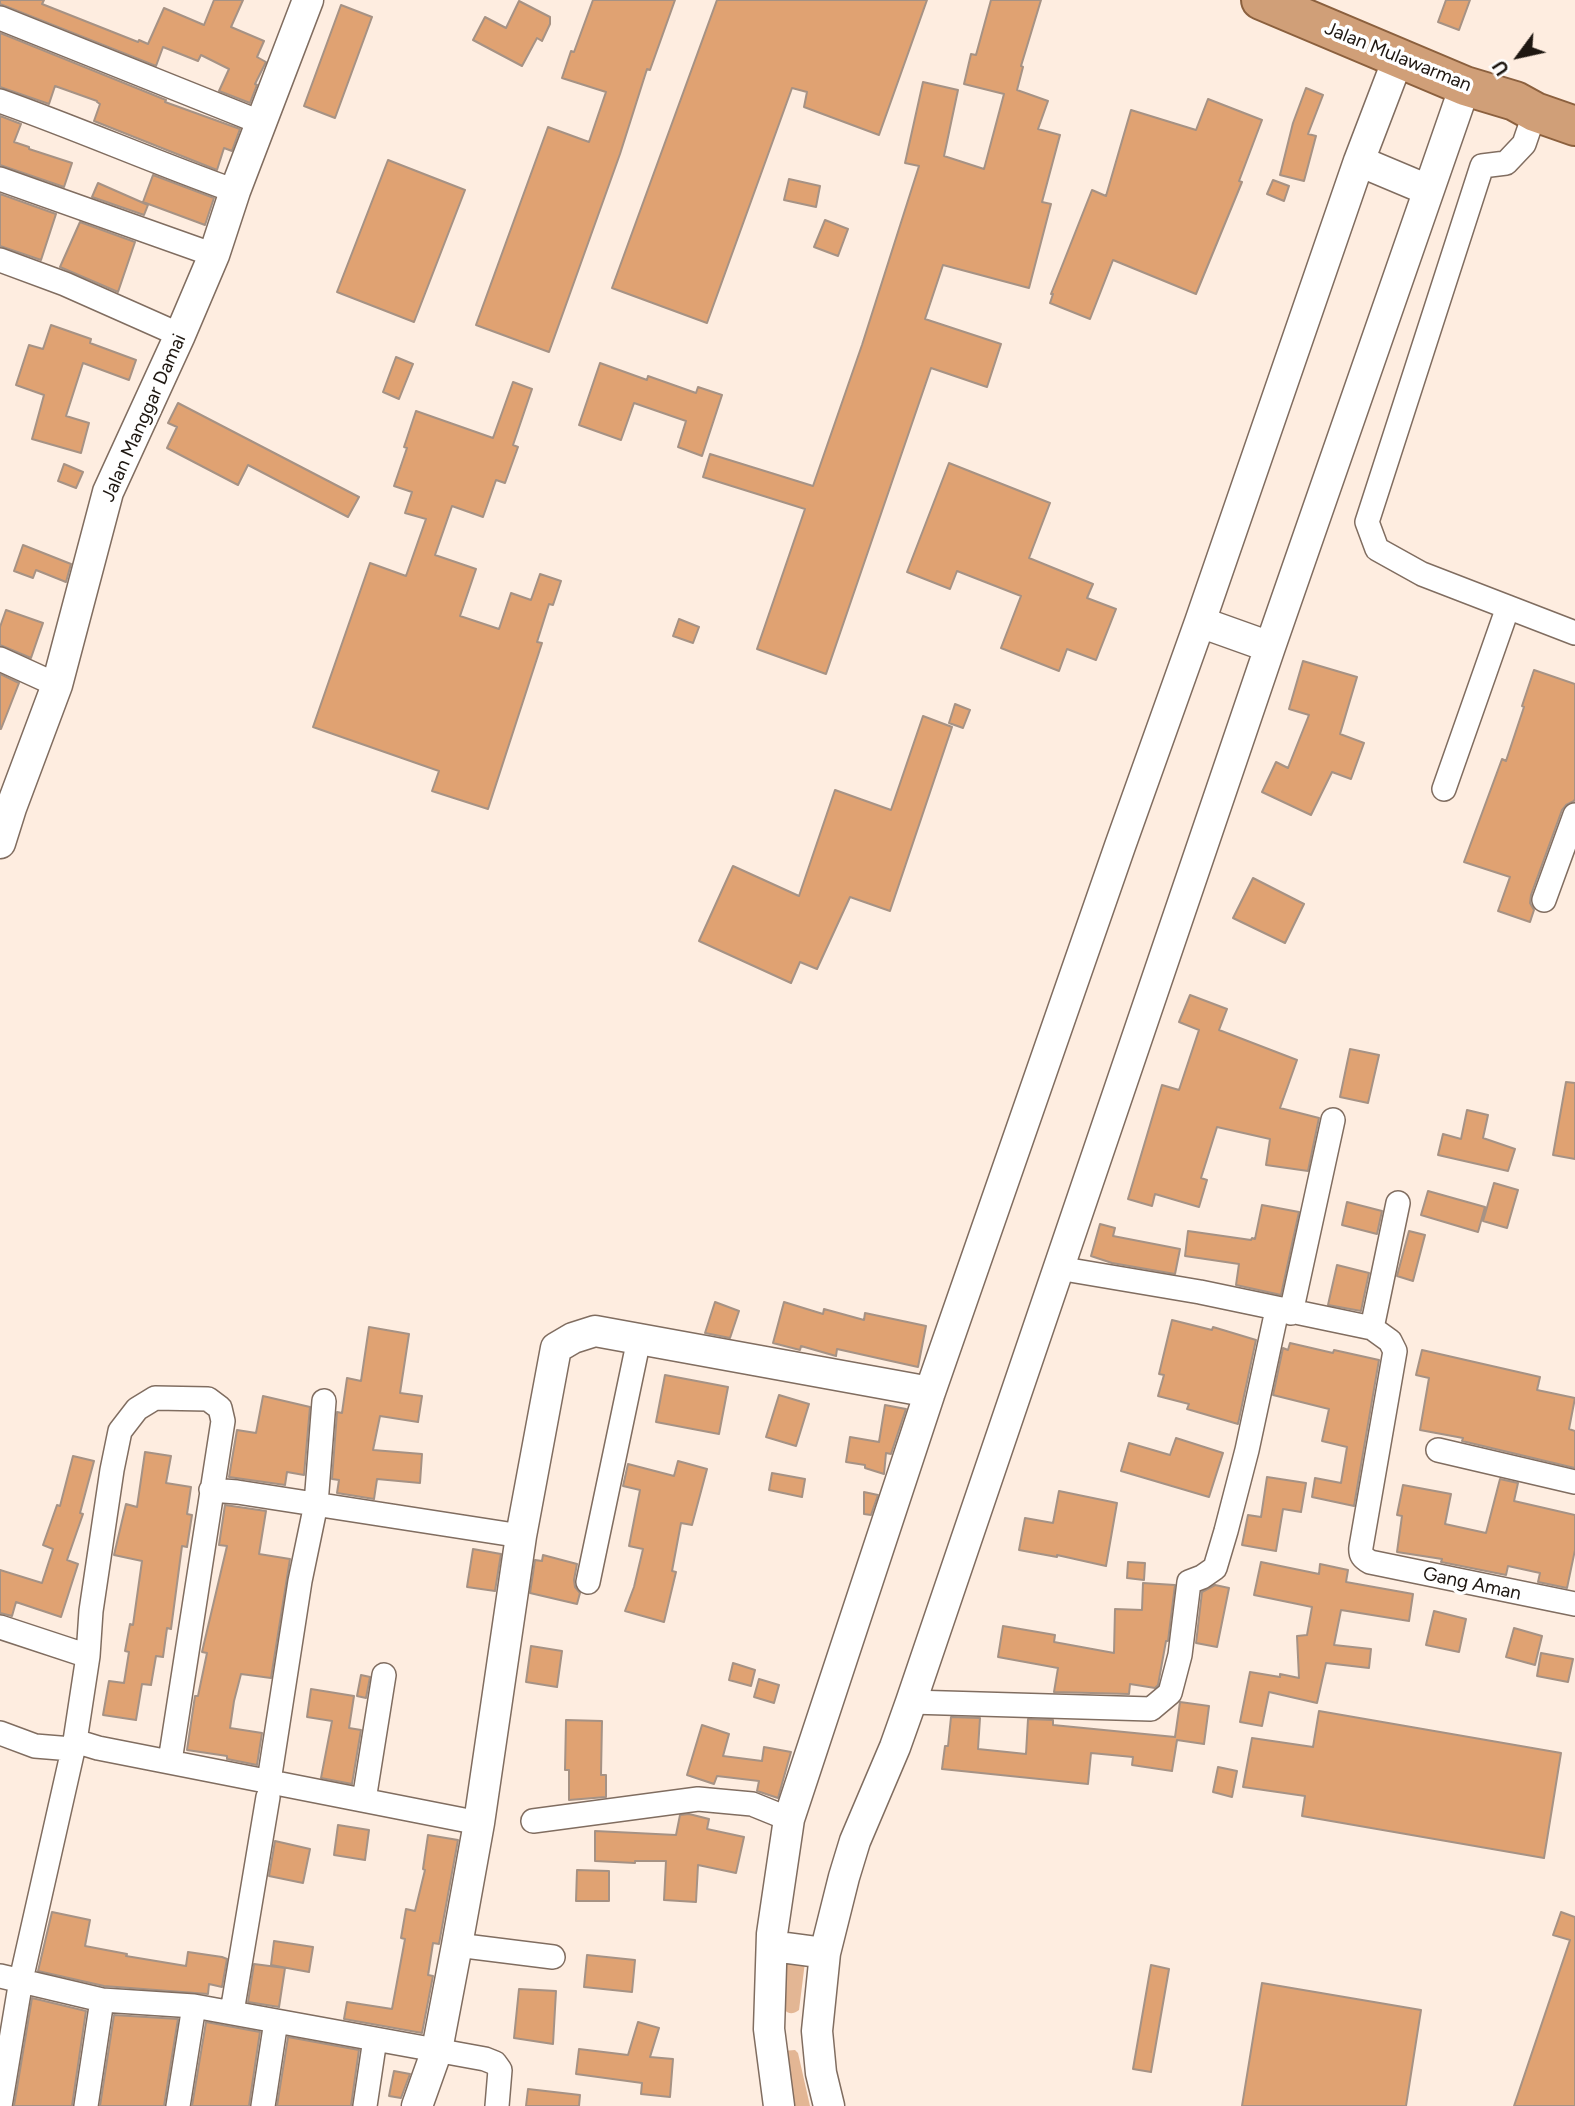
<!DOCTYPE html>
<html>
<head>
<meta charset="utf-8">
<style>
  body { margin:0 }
  #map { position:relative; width:1575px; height:2106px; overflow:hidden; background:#feede0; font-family:Figtree,sans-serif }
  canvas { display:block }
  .north { position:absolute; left:1484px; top:21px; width:70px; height:70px; -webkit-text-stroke:5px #fff; paint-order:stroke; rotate:237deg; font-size:19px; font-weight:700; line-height:28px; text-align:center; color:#1e1711 }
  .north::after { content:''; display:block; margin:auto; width:24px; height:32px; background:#1e1711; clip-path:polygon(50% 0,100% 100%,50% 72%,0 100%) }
</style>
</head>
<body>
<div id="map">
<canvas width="1575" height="2106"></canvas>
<div class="north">U</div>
</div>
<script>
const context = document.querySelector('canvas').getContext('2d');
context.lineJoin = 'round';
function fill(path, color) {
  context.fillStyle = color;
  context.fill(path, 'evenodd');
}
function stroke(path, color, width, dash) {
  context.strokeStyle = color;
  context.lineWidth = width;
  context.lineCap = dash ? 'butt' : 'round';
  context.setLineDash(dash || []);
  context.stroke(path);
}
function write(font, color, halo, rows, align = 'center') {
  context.font = font + ' Figtree,sans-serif';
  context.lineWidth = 7;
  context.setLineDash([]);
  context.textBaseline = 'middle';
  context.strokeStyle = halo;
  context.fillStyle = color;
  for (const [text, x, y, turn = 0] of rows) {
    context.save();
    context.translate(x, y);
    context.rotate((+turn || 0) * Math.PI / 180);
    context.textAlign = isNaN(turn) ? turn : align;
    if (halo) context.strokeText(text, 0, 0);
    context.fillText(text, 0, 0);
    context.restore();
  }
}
fill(new Path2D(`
  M778 1956 805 1962 799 2010C792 2015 789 2014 783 2009Z
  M795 2050 798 2053 810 2106H788L783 2051Z`), '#e3b694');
const building = new Path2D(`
  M0 0H44L42 4 138 42 139 40 148 44 164 8 204 25 214 0H243L231 27 264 41 257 57 266 62 255 84 257 85 250 103 219 91 229 69 201 55 198 61 163 47 156 66 0 4Z
  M593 0H675L650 70 647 69 620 154 549 352 476 325 548 127 589 142 606 92 562 78 571 51 574 52Z
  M717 0H927L879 135 804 107 807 92 792 88 707 323 612 288Z
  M991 0H1041L1021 66 1023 67 1017 90 1048 101 1038 129 1060 135 1042 202 1051 204 1029 288 943 265 925 319 1001 344 987 387 931 368 826 674 757 649 805 509 703 477 710 454 813 486 862 345 919 166 905 163 923 82 958 90 944 156 984 169 1004 94 964 84 971 54 976 55Z
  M1446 0H1470L1459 30 1438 22Z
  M519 1 550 17V24L542 41 537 38 522 66 473 40 485 17 506 28Z
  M341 5 372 17 335 118 304 106Z
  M0 33 166 100 165 102 240 129 232 151 224 148 217 170 94 121 100 104 97 102V101L55 86 49 104 0 87Z
  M1306 88 1323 95 1308 134 1316 136 1304 181 1280 175 1293 123Z
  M1208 99 1262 120 1239 181 1242 182 1196 294 1113 260 1090 319 1050 303 1053 294H1051L1092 190 1106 196 1131 110 1196 130Z
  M0 116 21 124 14 142 29 147V149L72 163 64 187 0 165Z
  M388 160 465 190 414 322 337 292Z
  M153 175 214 198 205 225 143 202Z
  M789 179 820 186 816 207 784 200Z
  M1273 180 1289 186 1284 201 1267 194Z
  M98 183 148 205 144 215 92 197Z
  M0 194 56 214 41 260 0 246Z
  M825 220 848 229 838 256 814 247Z
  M80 222 135 242 118 292 60 267Z
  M51 325 91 339 90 343 136 360 129 380 83 363 66 416 89 423 81 453 32 439 44 395 16 385 29 345 43 349Z
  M396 357 413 364 399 399 383 392Z
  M600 363 647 380 648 376 696 393 698 387 722 395 702 456 678 447 686 421 634 403 621 440 579 425Z
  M513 382 532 389 513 445 518 447 505 483 496 480 483 517 452 506 435 555 476 569 460 616 499 629 511 593 531 600 540 574 561 581 553 605 549 604 537 642 542 643 488 809 432 791 439 771 313 727 370 563 406 576 426 519 405 513 412 492 394 486 407 448 404 447 416 411 493 438Z
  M178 403 359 497 348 517 248 465 238 485 167 448 177 427 168 423Z
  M949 463 1050 503 1029 558 1093 584 1087 598 1116 609 1096 660 1067 649 1059 671 1001 648 1021 596 957 571 950 589 907 572Z
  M64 464 83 472 76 488 58 481Z
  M23 545 71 564 66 582 36 570 33 578 14 571Z
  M6 610 43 623 31 658 0 645V627Z
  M679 619 699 627 693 643 673 636Z
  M1303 661 1357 677 1340 734 1364 743 1351 779 1332 772 1311 815 1262 792 1276 762 1288 768 1309 715 1289 709Z
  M1534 670 1575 684V799L1574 801 1566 805 1562 810 1531 895 1530 903 1534 910 1530 922 1498 911 1510 877 1464 862 1502 759 1506 761 1524 707 1522 706Z
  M0 674 19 683 1 729H0Z
  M955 704 970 710 963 728 949 723Z
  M923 716 952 727 890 911 850 897 817 969 800 962 791 983 699 941 733 866 799 896 835 790 891 810Z
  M1253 878 1304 904 1285 943 1233 918Z
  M1190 995 1227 1009 1219 1030 1297 1060 1280 1108 1319 1118 1308 1171 1266 1165 1270 1139 1217 1127 1201 1178 1207 1180 1199 1207 1155 1194 1152 1206 1128 1199 1162 1085 1179 1090 1199 1030 1179 1022Z
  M1350 1049 1379 1055 1368 1103 1340 1097Z
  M1566 1082 1575 1083V1159L1553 1155Z
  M1467 1110 1488 1115 1483 1138 1515 1149 1508 1171 1438 1155 1443 1134 1461 1139Z
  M1494 1183 1518 1190 1507 1228 1483 1221Z
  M1428 1191 1485 1207 1478 1232 1421 1215Z
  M1347 1202 1382 1211 1377 1234 1342 1225Z
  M1262 1205 1299 1212 1281 1295 1236 1285 1239 1264 1185 1256 1188 1231 1251 1240 1252 1238 1255 1239Z
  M1100 1224 1115 1228 1113 1236 1180 1249 1175 1274 1112 1263 1091 1256Z
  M1409 1231 1425 1235 1413 1281 1397 1276Z
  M1337 1265 1369 1273 1361 1311 1328 1305Z
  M715 1302 739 1311 730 1338 705 1333Z
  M784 1302 823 1314 824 1309 864 1320 865 1313 926 1326 918 1367 837 1349 836 1356 801 1346 800 1350 773 1343Z
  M1172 1320 1212 1330 1213 1327 1256 1340 1238 1424 1187 1409 1189 1404 1158 1396 1164 1375 1159 1374Z
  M369 1327 409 1334 400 1393 422 1396 418 1422 380 1416 373 1450 422 1454 420 1483 377 1479 374 1499 337 1493 339 1480 332 1479 337 1412 342 1413 347 1378 361 1381Z
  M1290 1343 1333 1353 1334 1350 1379 1360 1354 1506 1312 1497 1315 1478 1341 1483 1347 1447 1322 1441 1329 1409 1273 1395 1283 1348 1288 1350Z
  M1422 1350 1540 1377 1537 1390 1575 1398 1569 1429 1575 1431V1468L1462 1441 1463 1438 1420 1430 1429 1378 1416 1375Z
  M665 1375 728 1387 719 1434 656 1422Z
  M779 1395 809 1404 796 1446 766 1437Z
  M263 1396 310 1407 304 1475 287 1472 285 1485 229 1477 237 1430 256 1433Z
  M885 1405 906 1409 891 1454 886 1453 884 1474 865 1468V1465L846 1462 850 1437 879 1442Z
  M1176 1438 1223 1453 1209 1497 1121 1471 1129 1443 1170 1455Z
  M145 1452 171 1456 166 1483 191 1487 187 1514 192 1515 187 1547 182 1546 171 1629 167 1628 163 1657 156 1656 151 1685 142 1684 136 1720 103 1715 109 1681 124 1683 129 1652 125 1651 130 1624 133 1625 142 1561 114 1555 126 1504 137 1507Z
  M73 1456 94 1461 80 1513 83 1514 67 1560 78 1564 61 1617 16 1602 12 1616 0 1613V1570L42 1583 53 1549 43 1545 57 1505 60 1506Z
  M678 1461 707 1469 692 1525 681 1523 672 1571 676 1572 664 1622 625 1611 634 1587 643 1549 629 1546 640 1490 623 1486 628 1464 674 1476Z
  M772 1473 805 1479 802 1497 769 1490Z
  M1267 1477 1306 1483 1301 1512 1283 1509 1276 1551 1242 1545 1248 1515 1261 1517Z
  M1500 1479 1518 1483 1514 1501 1575 1515V1550L1567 1588 1538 1582 1540 1573 1508 1566 1506 1575 1441 1562 1442 1559 1397 1552 1402 1516 1397 1515 1403 1485 1451 1494 1445 1524 1486 1533Z
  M1059 1491 1117 1503 1106 1566 1057 1555V1557L1019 1550 1025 1518 1053 1523Z
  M864 1492 878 1495 871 1515 864 1514Z
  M225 1505 266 1511 259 1554 290 1559 271 1678 241 1674 234 1701 230 1728 262 1733 257 1765 227 1759V1756L187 1750 195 1696H198L207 1653 202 1652 227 1546 219 1545Z
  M473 1549 501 1554 495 1591 467 1587Z
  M543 1555 577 1564 574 1580 575 1587 580 1593 577 1604 530 1593 535 1560 542 1561Z
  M1128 1562 1145 1563 1144 1580 1127 1578Z
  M1261 1562 1319 1574 1320 1564 1348 1570 1346 1582 1413 1594 1409 1621 1341 1610 1334 1645 1371 1649 1369 1668 1326 1663 1317 1703 1269 1692 1262 1726 1240 1722 1250 1672 1280 1677V1674L1299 1678 1297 1636 1307 1635 1312 1607 1254 1595Z
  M1143 1583 1175 1585 1168 1641H1166L1158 1685 1155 1688 1130 1684 1129 1694 1054 1692 1058 1668 998 1657 1003 1626 1055 1635 1054 1642 1114 1653 1115 1609 1142 1610Z
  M1215 1585 1229 1588 1217 1647 1196 1643 1202 1592Z
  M1434 1611 1466 1619 1459 1652 1426 1645Z
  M1514 1628 1542 1636 1535 1665 1506 1657Z
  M531 1646 562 1651 557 1687 526 1682Z
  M1541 1653 1573 1659 1568 1682 1537 1676Z
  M733 1663 755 1670 751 1686 729 1680Z
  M361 1675 370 1677 366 1698 357 1696Z
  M759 1679 779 1685 774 1703 754 1697Z
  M311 1689 354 1696 349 1728 361 1730 352 1784 321 1778 332 1721 307 1717Z
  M1180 1702 1209 1706 1204 1744 1177 1740 1172 1771 1132 1765 1133 1757 1091 1753 1088 1784 942 1769 945 1746H948L951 1717 980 1718 978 1749 1026 1754 1028 1719 1053 1720V1725L1175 1737Z
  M1319 1711 1561 1753 1544 1858 1302 1816 1305 1796 1243 1787 1252 1738 1313 1747Z
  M566 1720 602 1721 601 1775H606V1797L569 1800V1770H565Z
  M702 1725 729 1734 723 1756 762 1761 764 1747 791 1752 778 1798 757 1791 759 1781 717 1776 714 1784 687 1775Z
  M1218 1767 1237 1771 1232 1797 1213 1792Z
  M689 1814 709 1819 707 1829 744 1837 736 1873 698 1865 696 1902 664 1900 666 1861H635V1863L595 1861V1831L676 1835 680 1815Z
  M338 1825 369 1830 365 1860 334 1855Z
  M428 1835 458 1840 439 1944 433 1943 428 1975 433 1976 422 2033 344 2019 347 2002 392 2009 405 1939 401 1938 406 1909 415 1911 425 1870 423 1869Z
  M275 1841 310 1849 303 1883 269 1876Z
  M577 1870 609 1871V1901H576Z
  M52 1912 90 1920 85 1946 127 1954 126 1956 186 1966 188 1952 222 1957 227 1959 222 1987 209 1984 208 1994 104 1986 38 1971Z
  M1561 1912 1575 1917V2106H1514L1570 1940 1553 1935Z
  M274 1941 313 1947 309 1972 271 1965Z
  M587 1955 635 1960 632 1992 584 1987Z
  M254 1964 285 1968 279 2007 248 2002Z
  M1151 1965 1169 1969 1151 2072 1133 2069Z
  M1262 1983 1421 2010 1406 2106H1242Z
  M519 1989 556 1991 553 2044 514 2038Z
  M32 1998 86 2011 72 2106H14Z
  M114 2015 178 2019 164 2106H100Z
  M206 2022 260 2032 249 2106H192Z
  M638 2022 659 2028 650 2057 673 2059 670 2097 641 2094 642 2083 576 2074 579 2049 628 2055Z
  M288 2037 359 2050 351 2106H277Z
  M394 2071 410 2074 401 2098 389 2096Z
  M528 2089 580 2095 579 2106H526Z`);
fill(building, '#e0a272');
stroke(building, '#a69284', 2);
const minor = new Path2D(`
  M0 18 262 123
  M0 101C79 129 156 163 235 191
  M1535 112 1524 144 1506 163 1482 166 1367 522 1377 549 1422 574 1575 633
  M0 179 214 255
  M0 260 65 284 180 335
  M0 659 57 685
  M1444 789 1508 607
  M1544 900 1575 815
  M1058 1268 1200 1292 1372 1328 1390 1341 1395 1351 1361 1547C1360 1555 1363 1558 1370 1562L1575 1604
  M1291 1313 1333 1120
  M1372 1328 1398 1203
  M1438 1450 1575 1482
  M211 1490 237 1492 521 1536
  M588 1582 639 1339
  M0 1627 88 1656 75 1741 98 1748 479 1823
  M88 1656 91 1611 112 1470 120 1431 137 1409 155 1398 208 1399 220 1408 223 1421 170 1761
  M911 1702 1151 1709 1170 1693 1180 1655 1189 1582 1202 1577 1215 1568 1226 1531 1247 1450 1277 1310
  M0 1733 35 1746 72 1749
  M269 1781 300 1581 316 1504 324 1401
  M364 1800 384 1675
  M533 1821 698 1799 752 1804 789 1819
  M457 1945 553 1957
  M0 1976 102 2000 194 2006 485 2059 495 2063 500 2070 497 2106
  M232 2012 268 1797
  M0 2106 21 1980 75 1741
  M86 2106 102 2000
  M178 2106 194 2006
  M263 2106 276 2021
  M365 2106 375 2039`);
const tertiary = new Path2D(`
  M1359 161 1428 190
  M1200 622 1270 647
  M0 843 11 808 57 685 108 492 180 335 214 255 235 191 308 0
  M772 1946 825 1953
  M417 2106 437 2050 457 1945 479 1823 521 1536 556 1348 573 1338 595 1331 930 1392
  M779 2106 769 2029 772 1934 789 1819 930 1392 1120 846 1200 622 1359 161 1398 59
  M829 2106 821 2073 817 2031 825 1953 844 1877 855 1841 895 1747 911 1702 1270 647 1465 86`);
const trunk = new Path2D(`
  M1261 0 1465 86 1515 101 1535 112 1575 126`);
stroke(minor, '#806d60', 26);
stroke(tertiary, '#806d60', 33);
stroke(trunk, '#8b603e', 42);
stroke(minor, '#fff', 23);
stroke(tertiary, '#fff', 30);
stroke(trunk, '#d09f78', 38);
write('19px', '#1e1711', '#fff', [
  ["Jalan Mulawarman",1398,57,22],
  ["Jalan Manggar Damai",144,418,-66],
  ["Gang Aman",1472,1584,12]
]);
</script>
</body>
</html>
